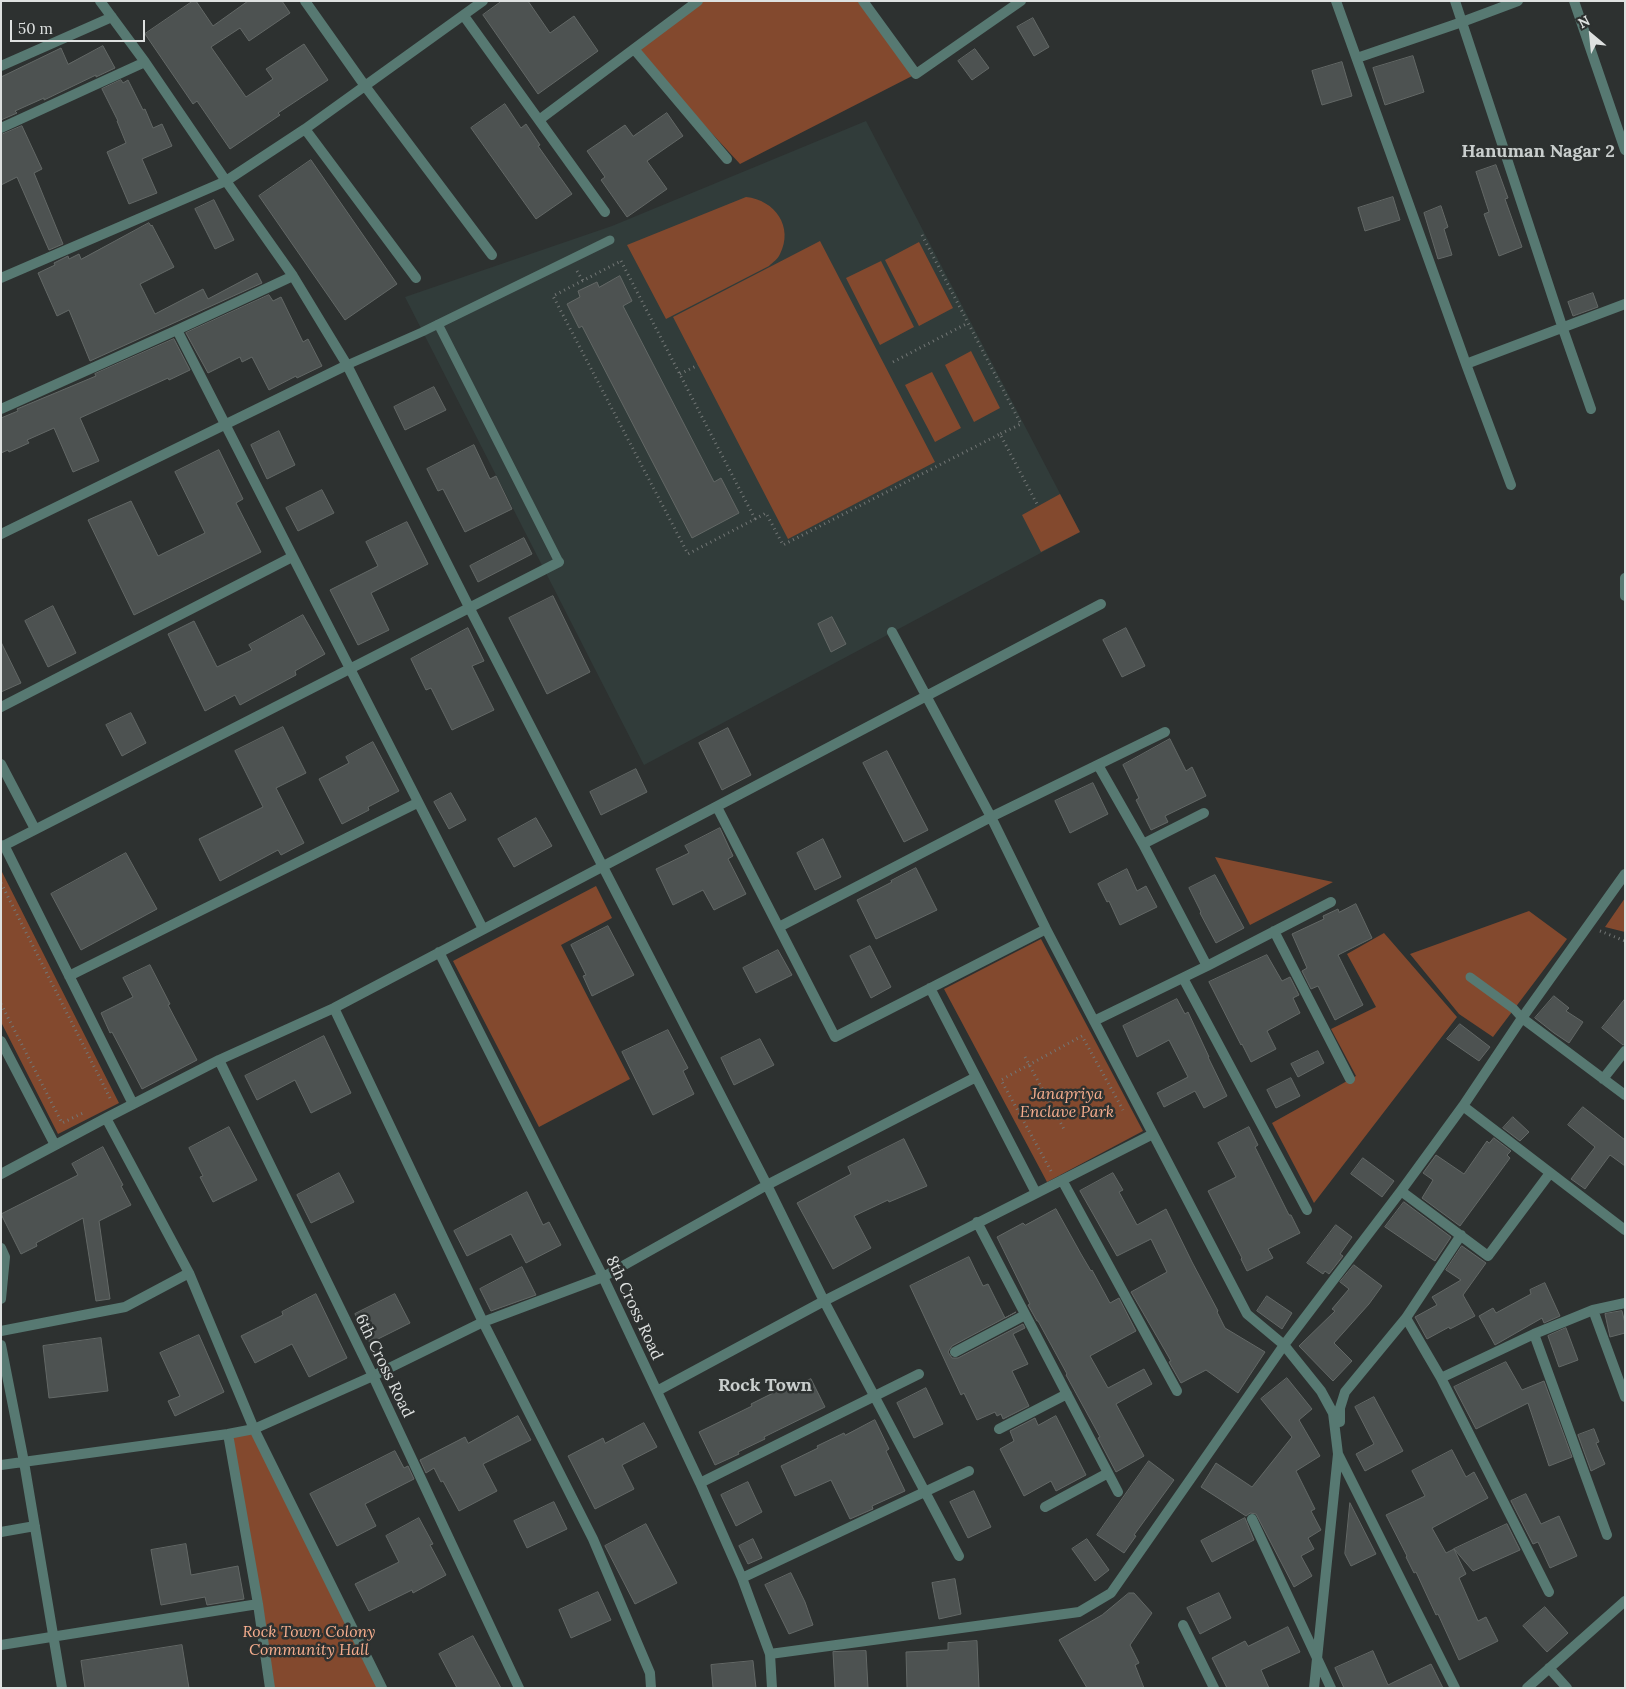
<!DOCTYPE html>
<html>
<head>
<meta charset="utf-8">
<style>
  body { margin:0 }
  #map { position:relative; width:1626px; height:1689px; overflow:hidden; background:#2d3130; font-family:Lora,serif }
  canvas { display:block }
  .frame { position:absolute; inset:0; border:2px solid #dee1e0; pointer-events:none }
  .north { position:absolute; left:1566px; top:10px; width:50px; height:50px; -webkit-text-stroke:4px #2d3130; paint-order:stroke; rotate:332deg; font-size:14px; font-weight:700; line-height:20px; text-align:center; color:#dee1e0 }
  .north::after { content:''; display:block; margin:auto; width:18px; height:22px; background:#dee1e0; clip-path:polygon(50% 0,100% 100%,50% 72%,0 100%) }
  .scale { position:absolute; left:10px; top:20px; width:135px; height:22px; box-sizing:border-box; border:2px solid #dee1e0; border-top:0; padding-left:6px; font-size:15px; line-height:18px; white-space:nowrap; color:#dee1e0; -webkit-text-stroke:4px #2d3130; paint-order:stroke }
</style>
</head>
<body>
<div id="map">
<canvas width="1626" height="1689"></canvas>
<div class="frame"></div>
<div class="north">N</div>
<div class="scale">50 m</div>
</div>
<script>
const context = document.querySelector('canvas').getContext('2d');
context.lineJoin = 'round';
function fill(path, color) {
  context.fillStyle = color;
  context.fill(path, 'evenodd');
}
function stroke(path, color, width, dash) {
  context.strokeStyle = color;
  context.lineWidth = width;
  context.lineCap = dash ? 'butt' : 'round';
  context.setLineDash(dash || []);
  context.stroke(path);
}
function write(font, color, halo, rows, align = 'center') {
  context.font = font + ' Lora,serif';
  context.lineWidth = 5;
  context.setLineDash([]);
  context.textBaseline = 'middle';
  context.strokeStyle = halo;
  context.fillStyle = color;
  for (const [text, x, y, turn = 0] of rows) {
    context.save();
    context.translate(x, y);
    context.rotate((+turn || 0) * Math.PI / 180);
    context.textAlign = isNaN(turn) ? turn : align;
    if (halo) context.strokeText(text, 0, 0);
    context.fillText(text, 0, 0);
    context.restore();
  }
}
fill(new Path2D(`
  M866 121 1080 532 644 765 405 297 612 226Z`), '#313c3a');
fill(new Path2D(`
  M698 1H863L916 74 740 164 634 49Z
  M746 197C775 200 794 227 780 254 778 259 773 262 769 266L666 319 627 245Z
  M820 241 935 462 788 539 673 317Z
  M919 242 953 308 919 326 885 260Z
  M881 261 914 327 880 345 846 278Z
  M971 351 1000 408 974 422 945 365Z
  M932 372 961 428 935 442 905 385Z
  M1060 494 1080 532 1041 552 1022 515Z
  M1215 857 1333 882 1250 925Z
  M1 870 119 1103 58 1134 1 1022Z
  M596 886 612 918 561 945 630 1079 539 1127 453 961Z
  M1625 898V932L1605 927Z
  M1529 911 1567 939 1493 1037 1459 1014 1410 954Z
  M1384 933 1457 1017 1314 1203 1272 1123 1356 1076 1331 1029 1376 1007 1347 954Z
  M1041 939 1143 1131 1047 1182 944 989Z
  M254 1429 382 1688H270L228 1434Z`), '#83492e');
const building = new Path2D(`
  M193 1H196L213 26 248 1H282L290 13 249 41 240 28 211 47 246 97 273 79 266 69 304 44 328 80 278 113 280 115 230 149 197 101 193 104 145 34Z
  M502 1H528L550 33 574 16 598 51 538 94 483 15Z
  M1033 18 1049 47 1034 56 1017 27Z
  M103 46 115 68 96 77V75L44 100V98L15 111 17 113 1 120V77L61 48 68 64Z
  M975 49 989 68 972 80 958 61Z
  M1413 56 1424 92 1385 105 1373 68Z
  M1342 62 1352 96 1322 105 1312 71Z
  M121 80 123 83 128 80 143 110 145 109 153 128 162 124 172 146 142 159 157 193 129 204 107 152 126 143 117 121H118L102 89Z
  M505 104 521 128 526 124 540 145 538 146 572 194 536 219 471 128Z
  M667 113 683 136 647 161 667 189 627 217 601 180 605 177 587 151 625 125 633 136Z
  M22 126 42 169 34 173 63 244 49 250 17 177 1 185V135Z
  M311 160 397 284 345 320 259 196Z
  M1496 165 1508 198 1505 199 1522 247 1499 256 1484 214 1489 212 1476 172Z
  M1393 197 1400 220 1365 231 1358 208Z
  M214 200 234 240 215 249 195 209Z
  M1441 206 1448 227 1444 229 1452 255 1438 259 1424 213Z
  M149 223 151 226 152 225 174 267 140 284 155 314 203 289 208 299 257 273 262 283 90 361 69 310 57 316 38 273 55 265 54 263 68 256 69 259 79 254 81 259Z
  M620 276 632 301 623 306 714 482 721 478 739 513 692 538 582 326 579 328 567 304 580 297 578 291 597 282 599 287Z
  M1593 293 1598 307 1573 316 1568 302Z
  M269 295 273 301 281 297 303 342 308 339 322 366 297 378 296 376 269 390 252 357 242 362 240 357 208 373 186 333Z
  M174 339 190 370 169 380 168 378 80 418 99 461 73 472 54 428 27 440 29 443 9 452 8 450 1 453V418L18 411 17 409 96 376 95 374Z
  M434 387 446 410 405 430 394 407Z
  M279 431 295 465 267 479 251 445Z
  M474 445 490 479 496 476 512 509 465 532 443 489 438 491 427 469Z
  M219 450 243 499 236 503 261 552 134 615 88 520 131 501 158 556 205 533 175 472Z
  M322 490 334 513 298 531 286 508Z
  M407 522 428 564 371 593 389 630 358 645 330 590 378 566 366 542Z
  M524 538 532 554 478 582 470 566Z
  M553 596 590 672 547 694 509 618Z
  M53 606 76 653 48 667 25 621Z
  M303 615 325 654 295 671 296 675 240 705 235 695 205 711 168 634 194 621 217 667 252 650 249 645Z
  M832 617 846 644 831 652 818 624Z
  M468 628 484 661 472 666 494 710 452 730 431 688 426 690 411 659Z
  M1126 628 1145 666 1122 677 1103 640Z
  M1 642 21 683 1 692Z
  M131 713 146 743 122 756 106 725Z
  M283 727 306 773 276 788 304 843 281 855 278 850 220 881 199 839 263 807 235 751Z
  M728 728 751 775 722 790 699 743Z
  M1170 739 1186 771 1192 767 1206 796 1165 816 1168 822 1151 830 1136 800 1139 798 1123 765Z
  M373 742 399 791 368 807 369 810 342 824 319 779 349 763 346 757Z
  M887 751 928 830 904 842 863 763Z
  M636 769 647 792 601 815 590 792Z
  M1093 783 1108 814 1070 833 1055 801Z
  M451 793 466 820 449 829 434 802Z
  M536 818 552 846 514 867 498 839Z
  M720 828 733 856 728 859 746 894 714 910 703 890 673 905 656 869 689 853 685 846Z
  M823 839 841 877 815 890 797 853Z
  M126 853 157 909 81 950 51 894Z
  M916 868 937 910 876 939 857 900 892 882 891 881Z
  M1127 869 1137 891 1146 886 1157 907 1120 925 1109 901 1107 902 1098 884Z
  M1215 875 1244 928 1216 943 1200 913 1201 912 1189 888Z
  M1356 904 1372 938 1338 955 1363 1005 1335 1020 1318 986 1311 989 1302 971 1307 968 1292 934 1324 919 1323 916 1338 909 1339 912Z
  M608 926 634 975 592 996 583 976 586 975 571 945Z
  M870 946 891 987 871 998 850 956Z
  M778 950 792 975 756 993 743 968Z
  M1267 955 1282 981 1290 977 1299 995 1293 998 1300 1013 1267 1031 1276 1049 1251 1062 1242 1044 1241 1045 1209 982Z
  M150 965 170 1004 168 1005 197 1060 142 1089 112 1032 110 1033 101 1013 133 997 123 978Z
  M1554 996 1569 1008 1566 1011 1583 1022 1569 1043 1554 1033 1535 1018Z
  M1177 999 1185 1014 1188 1012 1209 1057H1208L1227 1096 1204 1108 1195 1091 1164 1107 1157 1093 1188 1077 1169 1040 1137 1057 1123 1026Z
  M1625 999V1044L1623 1045 1602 1028Z
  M1460 1024 1490 1047 1479 1061 1447 1039Z
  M668 1030 688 1068 683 1071 694 1094 653 1115 622 1052Z
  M324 1036 351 1093 311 1113 295 1080 257 1100 245 1076Z
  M760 1039 774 1065 734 1085 721 1058Z
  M1318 1051 1324 1063 1298 1077 1291 1064Z
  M1291 1078 1300 1096 1276 1108 1267 1090Z
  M1583 1107 1625 1140V1166L1610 1155 1585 1189 1571 1179 1595 1147 1568 1125Z
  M1513 1117 1529 1132 1520 1141 1503 1128Z
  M229 1127 257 1180 213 1202 200 1177 203 1176 189 1148Z
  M1249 1127 1258 1145 1255 1147 1289 1215H1291L1300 1233 1268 1249 1273 1258 1247 1271 1241 1259 1242 1258 1208 1191 1236 1177 1218 1143Z
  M1494 1138 1511 1151 1507 1155 1510 1158 1460 1226 1422 1198 1433 1180 1423 1173 1436 1155 1464 1174 1487 1141 1489 1143Z
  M904 1139 927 1186 889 1202 888 1200 854 1216 871 1248 833 1269 797 1203 851 1174 848 1167Z
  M103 1147 123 1185 121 1186 131 1205 99 1221 110 1299 96 1301 83 1218 36 1243 37 1246 21 1254 1 1214 78 1175 72 1164Z
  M1363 1158 1394 1181 1382 1197 1351 1174Z
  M339 1173 354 1202 311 1223 297 1195Z
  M1113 1173 1123 1190 1119 1192 1137 1225 1166 1209 1192 1262 1218 1311 1217 1312 1225 1328 1265 1352 1238 1393 1206 1370 1181 1383 1169 1362 1171 1361 1131 1292 1167 1272 1151 1239 1117 1256 1080 1191Z
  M527 1192 543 1225 549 1222 561 1245 526 1263 511 1234 467 1256 454 1231Z
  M1404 1202 1451 1237 1435 1261 1385 1227Z
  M1056 1209 1081 1254 1091 1271 1092 1270 1110 1303 1119 1298 1136 1331 1090 1356 1108 1388 1144 1369 1152 1384 1116 1404 1144 1456 1116 1472 1098 1438 1100 1437 1066 1375 1067 1374 1038 1321H1037L1028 1305 1030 1304 997 1237 1023 1223 1025 1225Z
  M1336 1225 1352 1237 1340 1254 1343 1256 1329 1274 1325 1271 1323 1274 1307 1263Z
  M1462 1246 1486 1263 1463 1295 1475 1316 1450 1329 1449 1327 1427 1339 1415 1317 1437 1305 1432 1297 1461 1280 1446 1270Z
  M969 1257 983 1286 988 1284 1005 1318 1016 1312 952 1346 948 1352 952 1358H958L1023 1324 1025 1328 1013 1334 1028 1364 1012 1371 1029 1406 1003 1419 1001 1414 997 1416 995 1412 977 1420 964 1393 961 1395 910 1286Z
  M1354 1265 1382 1286 1369 1304 1334 1343 1352 1361 1333 1381 1299 1346 1335 1311 1332 1309 1349 1289 1340 1282Z
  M522 1267 536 1295 491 1311 480 1289Z
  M1545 1283 1560 1316 1544 1323 1542 1318 1495 1345 1479 1316 1493 1308 1496 1313 1531 1294 1530 1290Z
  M316 1294 347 1358 309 1377 292 1344 255 1363 241 1336 283 1315 282 1312Z
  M395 1294 410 1323 370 1343 355 1314Z
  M1267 1296 1292 1313 1282 1329 1257 1311Z
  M1622 1311 1625 1323V1333L1610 1337 1605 1314Z
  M1566 1328 1578 1360 1559 1367 1548 1336Z
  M199 1335 224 1392 175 1416 168 1401 180 1396 160 1353Z
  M101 1338 108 1391 49 1398 43 1346Z
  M1506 1362 1522 1390 1544 1381 1572 1457 1549 1466 1528 1403 1476 1429 1454 1387Z
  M1287 1378 1312 1409 1299 1420 1320 1456 1296 1471 1315 1509 1311 1511 1321 1530 1308 1538 1314 1549 1301 1556 1312 1576 1294 1587 1256 1514 1250 1513 1246 1516 1201 1487 1216 1463 1252 1487 1292 1437 1261 1399Z
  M811 1379 825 1407 764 1437 765 1439 738 1452 739 1454 715 1465 699 1432 752 1406 751 1404 767 1396 784 1388 785 1391Z
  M926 1388 943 1424 914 1438 897 1403Z
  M1374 1397 1403 1451 1365 1471 1356 1454 1374 1444 1355 1407Z
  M518 1416 531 1440 483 1464 497 1491 459 1511 443 1481 441 1482 434 1468 426 1473 420 1460 465 1437 468 1443Z
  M1056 1416 1086 1475 1056 1491 1051 1481 1024 1496 1000 1449 1014 1441 1010 1431 1035 1418 1038 1425Z
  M875 1420 889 1449 886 1451 905 1491 872 1506 873 1509 850 1519 831 1480 795 1496 781 1466 818 1448 817 1446 844 1433 845 1435Z
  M644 1423 657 1447 622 1465 634 1489 595 1509 568 1456 603 1438 605 1443Z
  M1594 1429 1599 1442 1596 1443 1605 1464 1591 1471 1578 1435Z
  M1452 1450 1466 1477 1474 1472 1488 1498 1432 1528 1446 1553 1454 1549 1466 1574 1459 1578 1478 1621 1486 1617 1498 1641 1459 1660 1438 1614 1436 1615 1416 1572 1414 1573 1406 1557 1407 1556 1386 1515 1425 1496 1412 1471Z
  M395 1451 404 1468 408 1466 414 1479 365 1504 376 1526 337 1546 310 1494Z
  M1149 1461 1174 1480 1134 1535 1136 1536 1124 1553 1097 1535Z
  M748 1482 762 1512 736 1526 721 1495Z
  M974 1491 991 1527 968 1538 950 1502Z
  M1526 1494 1541 1524 1559 1516 1577 1556 1550 1568 1538 1542 1533 1544 1511 1501Z
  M554 1502 567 1529 527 1548 514 1521Z
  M1350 1503 1376 1554 1351 1566 1345 1554Z
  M419 1518 433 1544 430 1545 446 1575 413 1593 412 1590 369 1611 355 1584 399 1562 386 1536Z
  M1245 1518 1254 1540 1212 1562 1201 1541Z
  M646 1524 677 1583 635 1604 605 1546Z
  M1507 1524 1520 1550 1473 1571 1454 1549Z
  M753 1539 762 1558 748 1564 739 1546Z
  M1087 1539 1109 1570 1095 1581 1072 1549Z
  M186 1544 191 1575 238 1566 244 1599 207 1605 205 1597 161 1605 151 1550Z
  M791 1573 805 1602 813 1625 789 1634 765 1585Z
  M955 1579 961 1614 939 1619 932 1583Z
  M598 1592 611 1620 571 1638 559 1610Z
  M1129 1593H1134L1152 1613 1130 1645 1139 1663 1135 1665 1144 1688H1087L1059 1640 1102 1615Z
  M1219 1593 1231 1618 1200 1634 1187 1608Z
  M1545 1607 1568 1633 1547 1652 1523 1626Z
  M1288 1627 1300 1652 1261 1670 1269 1688H1227L1212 1658 1245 1641 1248 1646Z
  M473 1636 488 1664 501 1688H457L439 1654Z
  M977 1641 979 1688H907L906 1652 948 1650V1643Z
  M182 1645 189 1688H85L81 1661Z
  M866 1651 868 1688H835L833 1652Z
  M1373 1651 1388 1685 1431 1664 1443 1688H1344L1335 1668Z
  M753 1661 756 1688H713L711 1665Z`);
fill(building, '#4d5251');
stroke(building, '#636866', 1);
stroke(new Path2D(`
  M922 235 1021 424 1000 434
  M621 261 755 519 688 554 553 296Z
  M577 271 583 281
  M893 362 968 323
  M680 374 698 365
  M755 519 766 513 783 545 1000 434 1038 506
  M1 883 110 1098 108 1100
  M1600 931 1625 941
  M1 1004 62 1123 83 1113
  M1025 1057 1065 1131
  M1051 1171 1001 1080 1082 1036 1123 1110`), '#737776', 3, [1, 4]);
stroke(new Path2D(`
  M438 324 559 562
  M347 365 422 332 610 240
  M1470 977 1514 1009 1522 1018`), '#577972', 9);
stroke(new Path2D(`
  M100 1 145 62 226 181 293 276 347 365 469 607 767 1185 824 1301 959 1556
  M305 1 365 86 492 255
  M863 1 916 74 1021 1
  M1336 1 1466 364 1511 485
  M1455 1 1563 329 1591 409
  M1574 1 1625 150
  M464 16 605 212
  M634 49 727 159
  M1357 58 1462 22 1518 1
  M1 66 112 17
  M539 120 698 1
  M1 128 145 62
  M305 129 416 278
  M1 278 226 181 305 129 483 1
  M177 330 483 929
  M1466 364 1625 304
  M1 409 177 330 293 276
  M1 534 347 365
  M1625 578V596
  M892 632 991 817 1046 929 1247 1314 1284 1345 1321 1391 1333 1413 1338 1454 1455 1688
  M1 707 292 557
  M1 764 35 829
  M1098 765 1143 844 1207 966
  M717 807 835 1037 1046 929
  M1143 844 1204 813
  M4 845 133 1104
  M1 847 559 562
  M779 927 991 817 1165 732
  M1274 931 1350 1079
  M439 952 603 1277 700 1483 742 1578 770 1654 772 1688
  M69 976 417 803
  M1183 978 1307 1210
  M930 988 1036 1193
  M334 1008 483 1322 593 1539 650 1673 651 1688
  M1522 1018 1625 1095
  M1094 1021 1207 966 1331 902
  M1 1041 55 1145
  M219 1060 373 1376 519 1688
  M1603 1079 1625 1051
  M1463 1106 1625 1230
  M106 1118 189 1273 254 1429 382 1688
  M1 1174 106 1118 219 1060 334 1008 1101 604
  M1062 1180 1177 1391
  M1401 1191 1488 1256 1550 1173
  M977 1222 1118 1492
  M1 1248 5 1257 1 1299
  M1593 1310 1625 1397
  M1406 1318 1441 1378 1549 1592
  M1 1331 125 1307 189 1273
  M1534 1334 1607 1535
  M1 1345 24 1462 62 1688
  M955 1352 1025 1315
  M1441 1378 1534 1334 1593 1310 1625 1303
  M657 1391 824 1301 1153 1134
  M1340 1422V1408L1345 1392 1406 1318 1461 1235
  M999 1429 1067 1394
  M228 1434 258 1604 270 1688
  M1 1465 228 1434 254 1429 373 1376 483 1322 603 1277 767 1185 976 1077
  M700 1483 919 1374
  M1045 1507 1108 1473
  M1252 1519 1331 1688
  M1 1532 35 1526
  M742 1578 969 1471
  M1183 1625 1214 1688
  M1 1645 258 1604
  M770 1654 1079 1612 1111 1593 1284 1345 1401 1191 1463 1106 1522 1018 1625 874
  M1549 1668 1567 1688
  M1314 1688 1338 1454
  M1527 1688 1625 1601`), '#577972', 10);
write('italic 16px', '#f7ae8e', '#2d3130', [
  ["Janapriya",1067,1094],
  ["Enclave Park",1067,1112],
  ["Rock Town Colony",309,1632],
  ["Community Hall",309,1650]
]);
write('16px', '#dee1e0', '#2d3130', [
  ["8th Cross Road",634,1308,65],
  ["6th Cross Road",384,1366,64]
]);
write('bold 18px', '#c9cecd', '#2d3130', [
  ["Hanuman Nagar 2",1538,152],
  ["Rock Town",765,1386]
]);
</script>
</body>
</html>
